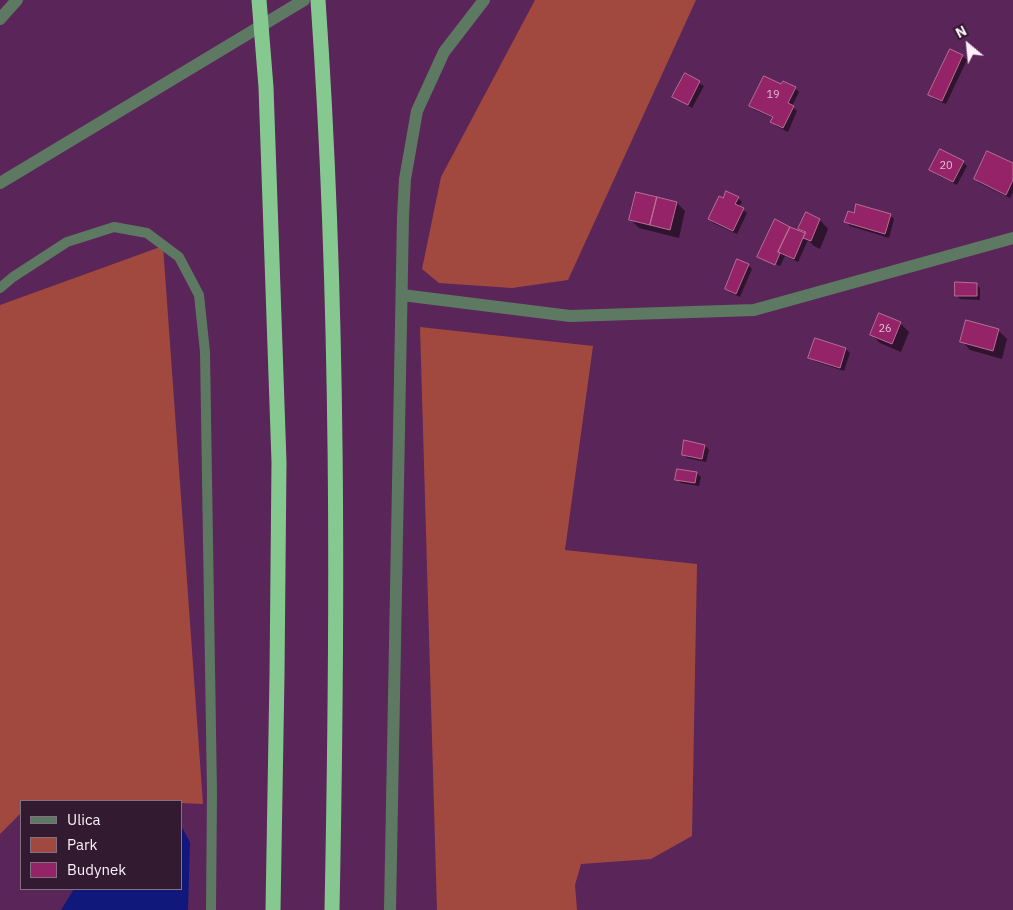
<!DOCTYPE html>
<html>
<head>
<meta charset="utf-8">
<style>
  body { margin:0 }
  #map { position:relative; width:1013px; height:910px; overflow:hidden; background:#5a2559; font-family:"IBM Plex Sans",sans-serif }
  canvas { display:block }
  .legend { position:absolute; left:20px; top:800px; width:162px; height:90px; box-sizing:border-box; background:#321a31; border:1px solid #837082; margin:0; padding:6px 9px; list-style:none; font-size:15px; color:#fdf0fc }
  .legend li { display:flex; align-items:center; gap:10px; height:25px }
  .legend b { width:25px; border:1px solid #837082 }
  .north { position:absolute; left:943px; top:20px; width:50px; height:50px; -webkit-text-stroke:4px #321a31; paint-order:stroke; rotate:332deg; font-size:14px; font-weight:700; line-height:20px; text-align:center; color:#fdf0fc }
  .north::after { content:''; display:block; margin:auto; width:18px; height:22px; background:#fdf0fc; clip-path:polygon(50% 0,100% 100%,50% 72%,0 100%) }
</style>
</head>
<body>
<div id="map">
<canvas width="1013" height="910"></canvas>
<ul class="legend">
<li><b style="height:6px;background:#5e7962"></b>Ulica</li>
<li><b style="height:14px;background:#a2493f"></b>Park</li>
<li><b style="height:14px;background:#942367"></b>Budynek</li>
</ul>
<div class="north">N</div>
</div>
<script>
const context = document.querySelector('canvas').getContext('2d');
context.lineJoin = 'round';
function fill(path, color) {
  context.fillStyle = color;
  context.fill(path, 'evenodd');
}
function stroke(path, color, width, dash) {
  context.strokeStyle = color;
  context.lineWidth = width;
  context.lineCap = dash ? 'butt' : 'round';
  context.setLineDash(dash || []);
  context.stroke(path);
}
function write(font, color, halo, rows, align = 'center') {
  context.font = font + ' "IBM Plex Sans",sans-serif';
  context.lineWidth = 4;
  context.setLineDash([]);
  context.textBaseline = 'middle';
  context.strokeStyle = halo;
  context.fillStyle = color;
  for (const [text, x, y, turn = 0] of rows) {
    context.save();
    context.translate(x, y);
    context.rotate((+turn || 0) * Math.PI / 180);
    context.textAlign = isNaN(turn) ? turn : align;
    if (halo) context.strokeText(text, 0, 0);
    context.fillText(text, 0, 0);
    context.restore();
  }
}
fill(new Path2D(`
  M535 0H696L568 280 512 288 439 283 422 269 441 177Z
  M163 246 203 804 181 803V801L36 800 34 801H21V813L0 834V305Z
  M420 327 593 346 565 550 697 564 692 836 651 859 581 864 575 885 577 910H437Z`), '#a2493f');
fill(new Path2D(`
  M181 826 190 842 188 910H61L74 889H181Z`), '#11187c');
fill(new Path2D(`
  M950 51 963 56 967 60 946 104 934 99 930 95Z
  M686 75 704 86 692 108 674 97Z
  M782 86 795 88 799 92 792 106 797 111 788 132 776 126 772 122 773 118 755 110 751 106Z
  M963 162 967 166 957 185 935 174 931 170Z
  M1013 165V192L1010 198 979 183 975 179Z
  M738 198 742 202 739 207 747 213 737 234 713 223 709 219Z
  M677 203 685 211 679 238 639 228 631 220Z
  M806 214 820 220 828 229 820 249 814 246 808 240 798 262 785 256 780 266 762 258V260L759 257 804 234 799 228Z
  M890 215 894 219 889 238 850 226 846 222Z
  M748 265 752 269 740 297 731 293 727 289Z
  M976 284 980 288V300L960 299 956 295Z
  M900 323 909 332 901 352 880 343 872 335Z
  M998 330 1007 339 1002 359 970 350 962 341Z
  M846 349 850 353 844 371 814 361 810 357Z
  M705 446 709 450 706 462 687 458 683 454Z
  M696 473 701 477 699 486 681 483 677 479Z`), '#0007');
const building = new Path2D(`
  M950 49 963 55 942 101 928 95Z
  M685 73 700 81 688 105 672 97Z
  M764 76 781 84 783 81 796 87 788 103 794 106 783 128 770 122 773 117 749 106Z
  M940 149 964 161 953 182 929 170Z
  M987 151 1013 163V180L1006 195 974 179Z
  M726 191 739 197 735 204 744 208 733 231 708 219 719 196 723 198Z
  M636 192 657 197 650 225 629 220Z
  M657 197 677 202 670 230 650 225Z
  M856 204 891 214 885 234 844 222 848 211 854 213Z
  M806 212 820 219 811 241 803 238 806 232 798 229Z
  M775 219 790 227 778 252 780 253 775 265 757 257Z
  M790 227 805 233 794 259 778 252Z
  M737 259 749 264 736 294 725 289Z
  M955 282 977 283V296H955Z
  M879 313 901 322 892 344 870 335Z
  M966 320 999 329 993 351 960 342Z
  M815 338 846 348 840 368 808 358Z
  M684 440 705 445 702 459 682 455Z
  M677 469 697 472 695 483 675 480Z`);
fill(building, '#942367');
stroke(building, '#b86e94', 1);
stroke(new Path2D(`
  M0 288 13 277 67 242 114 227 147 233 179 257 199 295 205 352 212 793 211 910`), '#5e7962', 10);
stroke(new Path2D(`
  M0 19 17 0
  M402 295 570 316 754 310 1013 238
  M390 910 403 217 405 179 417 111 444 52 484 0`), '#5e7962', 12);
stroke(new Path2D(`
  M0 183 304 0`), '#5e7962', 12);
stroke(new Path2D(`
  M259 0 266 87 279 462 277 675 273 910
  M318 0C339 303 338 607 332 910`), '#86c990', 15);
write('11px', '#e3bdd7', null, [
  ["19",773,95],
  ["20",946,166],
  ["26",885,329]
]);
</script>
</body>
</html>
